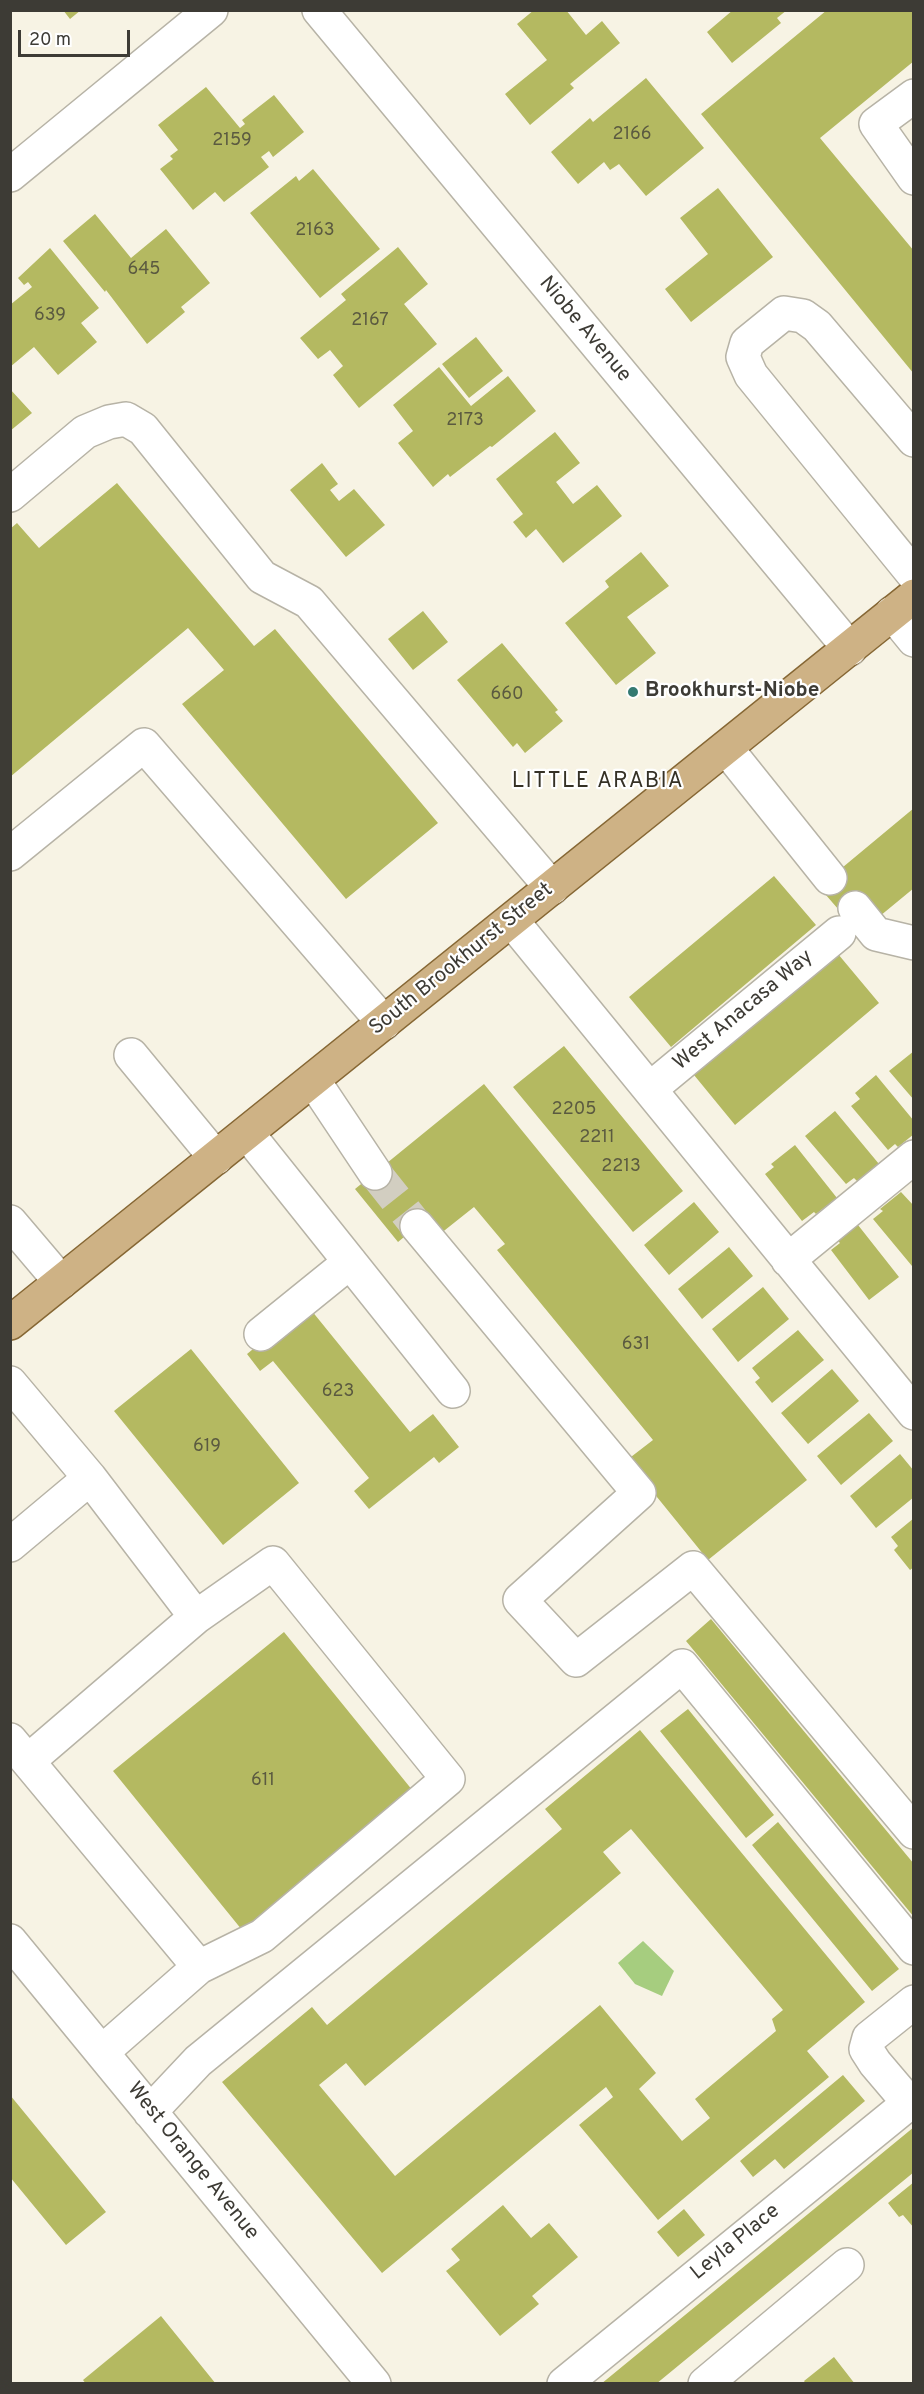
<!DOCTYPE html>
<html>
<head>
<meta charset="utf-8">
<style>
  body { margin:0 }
  #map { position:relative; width:924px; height:2394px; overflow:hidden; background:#f7f3e4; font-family:Overpass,sans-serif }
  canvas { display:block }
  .frame { position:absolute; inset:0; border:12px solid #3d3b35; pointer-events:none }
  .scale { position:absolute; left:18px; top:30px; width:112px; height:27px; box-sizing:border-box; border:3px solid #3d3b35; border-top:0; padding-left:8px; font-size:18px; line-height:21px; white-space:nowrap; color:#3d3b35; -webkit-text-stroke:4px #fff; paint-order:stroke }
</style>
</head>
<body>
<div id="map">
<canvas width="924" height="2394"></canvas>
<div class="frame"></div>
<div class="scale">20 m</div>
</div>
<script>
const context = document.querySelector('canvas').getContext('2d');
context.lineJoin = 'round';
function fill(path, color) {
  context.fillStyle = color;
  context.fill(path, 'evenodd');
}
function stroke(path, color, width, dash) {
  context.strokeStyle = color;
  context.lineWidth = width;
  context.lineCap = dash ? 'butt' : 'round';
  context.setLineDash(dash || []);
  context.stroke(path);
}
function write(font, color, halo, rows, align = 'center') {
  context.font = font + ' Overpass,sans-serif';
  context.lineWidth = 4.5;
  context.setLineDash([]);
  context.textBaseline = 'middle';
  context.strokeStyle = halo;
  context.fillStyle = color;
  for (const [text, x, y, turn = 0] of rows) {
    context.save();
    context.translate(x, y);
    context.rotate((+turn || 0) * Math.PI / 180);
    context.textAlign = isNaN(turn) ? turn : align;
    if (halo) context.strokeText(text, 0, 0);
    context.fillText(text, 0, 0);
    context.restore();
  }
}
fill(new Path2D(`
  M643 1941 674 1971 662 1996 635 1984 618 1963Z`), '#a6cd7f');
fill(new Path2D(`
  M63 10H81L70 19Z
  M534 10H566L586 35 602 21 620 43 570 84 574 88 530 125 505 94 547 60 517 24Z
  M733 10H787L777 18 781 23 732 63 707 32Z
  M827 10H914V61L820 138 914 251V374L701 114Z
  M646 78 704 148 646 196 619 164 610 170 604 162 578 184 551 152 590 118 593 122Z
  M206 87 240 128 245 124 242 120 274 95 304 132 273 157 269 151 261 157 269 167 224 202 215 192 193 210 160 169 173 159 170 156 178 150 158 125Z
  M313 169 380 249 320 298 250 213 296 176 299 181Z
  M718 188 773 257 691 322 665 289 708 254 680 218Z
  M95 214 131 258 166 229 210 283 181 307 185 312 147 344 106 290 105 292 63 241Z
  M398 247 428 284 404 304 437 344 359 408 333 375 343 366 330 350 318 359 300 338 346 300 341 294Z
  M50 248 99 308 81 323 97 342 58 375 34 347 10 367V305L32 287 28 282 24 285 18 278Z
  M476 337 503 371 469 398 442 364Z
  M439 367 471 406 508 376 536 411 492 447 490 446 450 477 448 474 433 487 398 443 413 431 393 405Z
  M10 389 32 413 10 431Z
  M555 432 580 463 556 482 573 504 597 485 622 516 563 563 536 529 526 538 513 522 523 514 496 479Z
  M322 463 338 484 330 490 339 501 354 489 385 525 346 557 290 490Z
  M117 483 254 646 275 629 438 823 346 899 182 704 224 670 188 628 10 777V529L17 523 39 548Z
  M641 552 669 586 627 617 656 653 616 685 565 623 609 587 605 581Z
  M423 611 448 642 413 670 388 639Z
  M502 643 558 710 555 712 563 721 525 753 517 743 513 747 457 680Z
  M914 808V888L880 916 845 917 819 887Z
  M774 876 816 925 671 1047 629 997Z
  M838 954 879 1003 735 1125 694 1075Z
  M564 1046 683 1191 633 1232 513 1087Z
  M914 1051V1100L889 1071Z
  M876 1075 914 1121V1134L898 1147 895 1144 888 1150 851 1106 860 1099 855 1093Z
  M484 1084 807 1480 708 1560 627 1460 653 1440 497 1250 505 1244 474 1207 440 1234 427 1218 398 1242 355 1189Z
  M835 1111 879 1164 858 1182 854 1178 846 1184 805 1136Z
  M795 1145 837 1198 816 1214 814 1212 802 1221 765 1174 774 1167 771 1164Z
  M901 1192 914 1206 912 1266 873 1219 883 1211 880 1209Z
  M694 1202 719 1232 669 1275 644 1245Z
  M858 1225 899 1277 869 1300 831 1250 840 1243 838 1241Z
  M729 1247 753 1276 702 1319 678 1289Z
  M763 1287 789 1319 738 1362 712 1329Z
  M307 1305 410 1432 433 1414 459 1447 439 1463 434 1457 369 1509 354 1491 369 1478 273 1361 260 1371 247 1354Z
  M798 1330 824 1360 772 1403 755 1382 760 1378 752 1368Z
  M191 1349 299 1483 223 1545 114 1411Z
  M832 1369 859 1401 808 1444 781 1413Z
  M869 1413 893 1441 841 1485 817 1456Z
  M900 1454 914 1471V1497L876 1528 850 1496Z
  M914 1518V1567L910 1570 894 1550 898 1546 891 1537Z
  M711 1619 914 1864V1917L686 1641Z
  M284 1632 413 1791 242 1930 113 1771Z
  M688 1709 774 1815 746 1838 660 1731Z
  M640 1730 865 2002 807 2051 829 2077 658 2220 579 2125 613 2097 606 2087 382 2273 222 2082 312 2007 327 2025 562 1829 545 1809ZM631 1829 783 2010 772 2019 776 2031 695 2099 710 2118 682 2141 639 2089 656 2073 600 2005 395 2176 319 2085 346 2063 365 2086 621 1873 603 1852Z
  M778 1822 899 1969 872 1991 752 1845Z
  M843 2075 865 2101 784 2169 775 2159 753 2177 740 2161Z
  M10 2095 106 2212 66 2245 10 2177Z
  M914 2127V2172L656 2384H601Z
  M914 2182V2228L903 2215 899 2217 888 2203Z
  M503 2205 531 2238 549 2223 578 2257 532 2296 539 2304 500 2336 446 2271 460 2260 451 2249Z
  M684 2209 705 2235 678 2257 657 2232Z
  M161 2316 216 2384H86L83 2380Z
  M834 2357 855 2384H806L804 2381Z`), '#b4b961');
stroke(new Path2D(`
  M375 1173 417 1226`), '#d2cec1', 33, [33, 16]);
const minor = new Path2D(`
  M319 10 850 649
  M914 96 876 124 914 178
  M10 175 211 10
  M914 440 817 326 803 316 784 313 747 343 743 357 751 375 914 575
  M10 495 85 432 109 422 126 419 143 429 262 577 309 602 552 888
  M892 613 914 640
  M726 748 830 878
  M10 854 144 745 384 1023
  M855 908 876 934 914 943
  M512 921 914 1413
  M131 1055 216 1158
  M313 1080 375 1173
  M650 1089 839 933
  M247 1133 453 1391
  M10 1222 61 1282
  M417 1226 639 1493 520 1600 576 1660 693 1568 914 1832
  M788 1260 914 1157
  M261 1334 350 1262
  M10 1383 90 1478 10 1545
  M90 1478 196 1617 273 1563 448 1779 262 1936 199 1967
  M10 1740 199 1967 102 2052
  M28 1761 196 1617
  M10 1941 374 2384
  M150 2112 198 2061 682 1666 914 1948
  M564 2384 909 2103 875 2063 866 2049 869 2038 914 2002
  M705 2384 847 2265`);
const major = new Path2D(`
  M10 1323 914 596`);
stroke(minor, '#b7b3a6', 36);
stroke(major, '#866734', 36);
stroke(minor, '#fff', 33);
stroke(major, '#ceb285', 33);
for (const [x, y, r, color] of [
  [633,692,6,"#347a72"]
]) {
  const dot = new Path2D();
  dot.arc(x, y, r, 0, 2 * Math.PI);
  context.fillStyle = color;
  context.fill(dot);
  stroke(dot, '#fff', 2);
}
write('18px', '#5b5a40', null, [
  ["2166",632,135],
  ["2159",232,141],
  ["2163",315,231],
  ["645",144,270],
  ["639",50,316],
  ["2167",370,321],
  ["2173",465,421],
  ["660",507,695],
  ["2205",574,1110],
  ["2211",597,1138],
  ["2213",621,1167],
  ["631",636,1345],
  ["623",338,1392],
  ["619",207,1447],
  ["611",263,1781]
]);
write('21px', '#3d3b35', '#fff', [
  ["Niobe Avenue",584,330,50],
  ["South Brookhurst Street",462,960,-39],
  ["West Anacasa Way",744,1011,-40],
  ["West Orange Avenue",192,2162,51],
  ["Leyla Place",736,2243,-39]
]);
write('bold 21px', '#3d3b35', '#fff', [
  ["Brookhurst-Niobe",645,692]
], 'left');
context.letterSpacing = '1.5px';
write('22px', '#353126', '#fff', [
  ["LITTLE ARABIA",598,783]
]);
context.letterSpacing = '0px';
</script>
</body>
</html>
